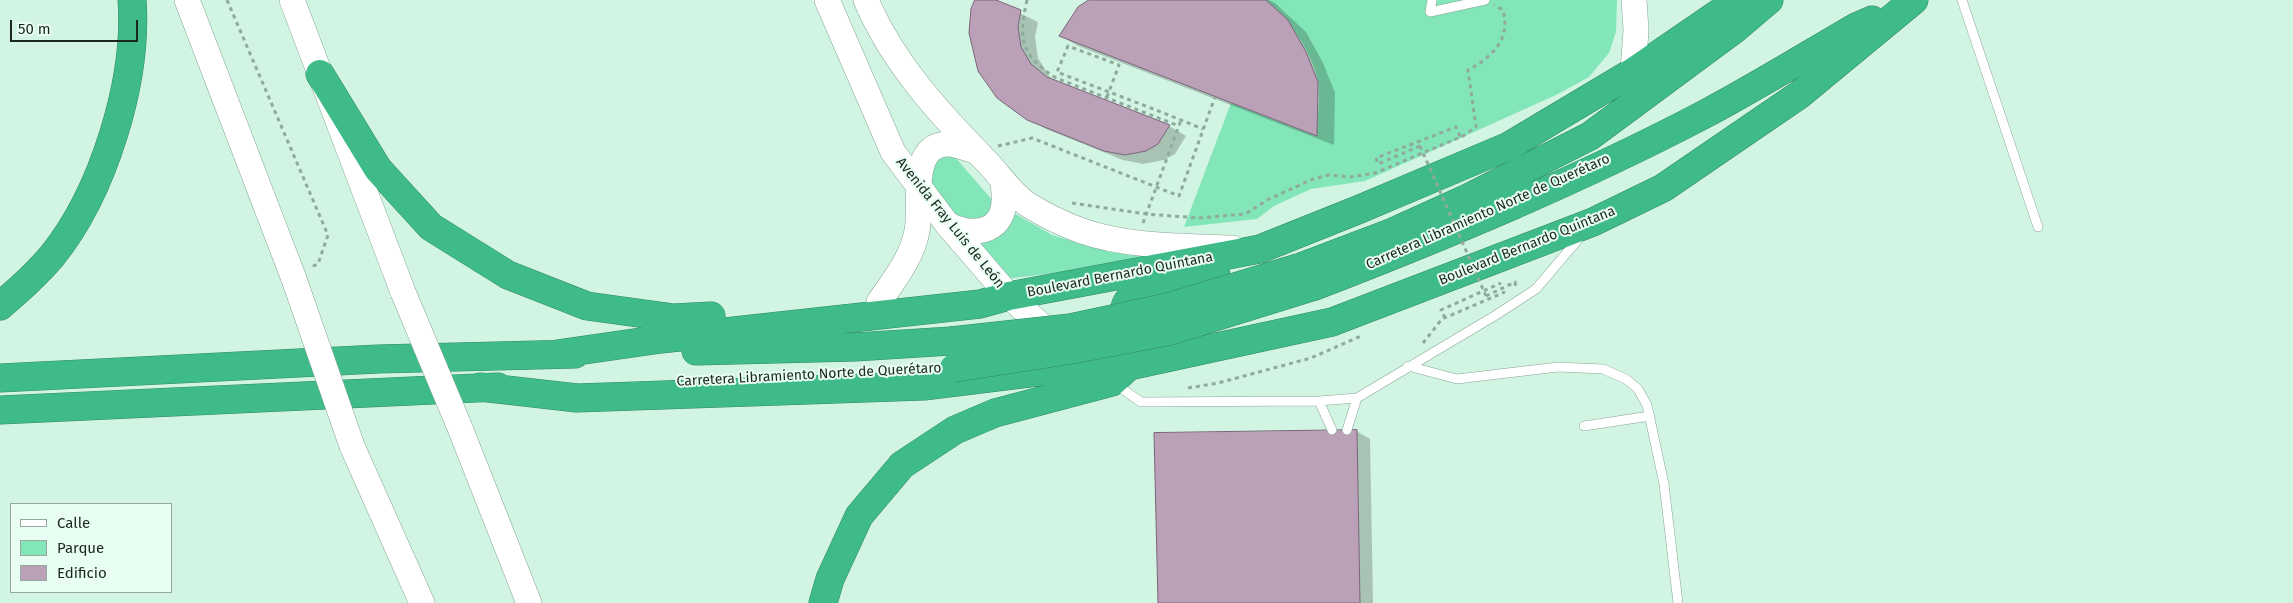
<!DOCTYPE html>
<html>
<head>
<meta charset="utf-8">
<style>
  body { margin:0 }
  #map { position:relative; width:2293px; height:603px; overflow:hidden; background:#d2f4e2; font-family:"Fira Sans",sans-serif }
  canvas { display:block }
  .legend { position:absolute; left:10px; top:503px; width:162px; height:90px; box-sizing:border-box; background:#e9fef3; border:1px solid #97a89f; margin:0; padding:6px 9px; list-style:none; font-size:15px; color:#1b2821 }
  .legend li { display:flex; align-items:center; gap:10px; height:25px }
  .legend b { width:25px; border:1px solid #97a89f }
  .scale { position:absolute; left:10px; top:20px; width:128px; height:22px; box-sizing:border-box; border:2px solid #1b2821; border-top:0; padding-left:6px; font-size:15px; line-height:18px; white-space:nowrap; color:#1b2821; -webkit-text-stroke:4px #e9fef3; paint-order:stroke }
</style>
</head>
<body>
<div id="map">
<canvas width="2293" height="603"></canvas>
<ul class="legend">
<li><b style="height:6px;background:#fff"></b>Calle</li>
<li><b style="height:14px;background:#83e6b9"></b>Parque</li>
<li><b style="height:14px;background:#bba1b8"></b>Edificio</li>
</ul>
<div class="scale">50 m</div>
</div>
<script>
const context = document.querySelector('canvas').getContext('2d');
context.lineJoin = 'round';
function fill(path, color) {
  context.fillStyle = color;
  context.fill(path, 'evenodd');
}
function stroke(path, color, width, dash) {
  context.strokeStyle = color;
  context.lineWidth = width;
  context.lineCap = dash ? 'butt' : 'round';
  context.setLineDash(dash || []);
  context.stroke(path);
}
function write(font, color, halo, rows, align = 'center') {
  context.font = font + ' "Fira Sans",sans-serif';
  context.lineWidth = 4;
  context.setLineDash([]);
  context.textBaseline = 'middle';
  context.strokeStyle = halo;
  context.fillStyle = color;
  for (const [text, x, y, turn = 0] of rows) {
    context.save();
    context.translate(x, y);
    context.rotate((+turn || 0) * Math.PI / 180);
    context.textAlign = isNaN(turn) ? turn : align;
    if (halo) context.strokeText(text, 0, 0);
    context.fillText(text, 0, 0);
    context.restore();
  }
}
fill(new Path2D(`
  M1266 0H1617V1L1616 32 1609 53 1589 77 1556 95 1365 181 1311 189 1274 206 1257 219 1184 227 1231 103 1317 136C1317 119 1321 98 1318 81 1311 49 1289 21 1266 0Z
  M933 154 955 157 993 201 1052 235 1110 252 1170 259 1005 279 922 185Z`), '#83e6b9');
fill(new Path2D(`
  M976 0H993L1038 22 1035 37 1038 58 1049 76 1056 82 1169 126 1186 136 1175 154 1164 160 1143 164 1123 160 1046 129 1028 119Z
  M1091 0H1269L1275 3 1306 32 1323 63 1335 93 1334 145 1078 46 1061 36Z
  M1356 431 1370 439 1373 603H1159Z`), '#0003');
const building = new Path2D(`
  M975 0H996L1021 10 1018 27 1021 47 1031 64 1047 77 1170 125 1158 144 1146 151 1125 155 1104 151 1027 120 997 98 978 71 969 33 971 9Z
  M1089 0H1266L1288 20 1306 52 1318 82 1317 136 1059 36 1078 7Z
  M1357 430 1360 603H1158L1154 433Z`);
fill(building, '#bba1b8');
stroke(building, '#7b6479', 1);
const lane = new Path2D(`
  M1432 0 1430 12 1485 0
  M1962 0 2038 227
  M1408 366 1457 379 1558 367 1603 369 1626 379 1638 389 1647 405 1664 484 1678 603
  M1115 384 1141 402 1319 401 1357 398 1496 315 1536 289 1581 236
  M1319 401 1332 430
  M1584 426 1650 416
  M1347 430 1357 398`);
const secondary = new Path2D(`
  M187 0 294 279
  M292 0 403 292
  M827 0 893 152 947 224 1009 296 1058 341
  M866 0C893 64 940 114 988 163 1001 177 1011 193 1027 204 1044 215 1063 224 1082 231 1128 247 1183 246 1232 248
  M1633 72 1636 30 1634 0
  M947 224C970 236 1002 235 1004 202 1005 195 1003 188 1003 182
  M879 302C894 280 912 258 917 231 922 207 908 147 946 144 955 143 967 149 976 151
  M460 428 529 603
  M352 446 422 603`);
const highway = new Path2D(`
  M320 74 378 169 431 227 508 275 587 306 674 318 711 316
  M1298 268 1393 232 1468 198 1590 136 1736 28 1769 0
  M1315 286C1447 235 1579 180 1705 114 1756 87 1806 56 1856 27L1872 20
  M0 306C18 291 36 275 52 256 103 193 138 81 132 0
  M1134 333 1124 324C1124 316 1123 308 1128 301 1139 286 1197 280 1216 275
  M696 351 855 347 951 341
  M557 354 661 339 980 304 1009 296 1260 249 1360 209 1509 146 1633 72 1738 0
  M0 378 378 359 575 354
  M480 387 577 398 924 386 1086 366H1129L1332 322 1593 222 1663 188 1799 95 1914 0
  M0 410 498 387
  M823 603 830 579 859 516 902 465 955 430 995 413 1112 382 1129 366`);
stroke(lane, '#86a696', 10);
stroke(secondary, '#86a696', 26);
stroke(highway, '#328865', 29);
stroke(new Path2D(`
  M227 0 328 235 318 264 311 267
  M1027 0C1018 40 1021 55 1056 78L1179 126
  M1107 97 1119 65 1068 46 1057 72C1106 91 1155 109 1203 129
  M998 146 1032 138 1179 196 1215 97
  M1420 146 1378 164 1376 158 1456 127 1460 136 1458 137
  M1072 203 1146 214 1199 218 1245 214 1269 199 1313 179 1329 175 1350 177 1375 173 1463 136 1476 127 1468 70C1492 57 1511 40 1503 10L1494 5
  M1143 223 1181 120
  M1486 296 1515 282 1516 288
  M1445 318 1441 310 1501 283
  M1423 343 1442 319 1505 292
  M1188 388 1218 383 1311 358 1361 336`), '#90aa9c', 3, [4, 4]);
stroke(lane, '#fff', 9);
stroke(secondary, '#fff', 25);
stroke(highway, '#3fbb89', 28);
const secondaryBridge = new Path2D(`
  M294 279 352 446
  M403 292 460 428`);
const highwayBridge = new Path2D(`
  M951 341 1070 328 1169 307 1298 268
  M954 368 1070 350 1170 331 1315 286`);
stroke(secondaryBridge, '#86a696', 26, []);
stroke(highwayBridge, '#328865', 29, []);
stroke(new Path2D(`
  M1420 146 1486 296`), '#90aa9c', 3, [4, 4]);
stroke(secondaryBridge, '#fff', 25);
stroke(highwayBridge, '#3fbb89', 28);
write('14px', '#1b2821', '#e9fef3', [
  ["Carretera Libramiento Norte de Querétaro",1488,212,-24],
  ["Avenida Fray Luis de León",950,223,51],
  ["Boulevard Bernardo Quintana",1527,246,-22],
  ["Boulevard Bernardo Quintana",1120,275,-11],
  ["Carretera Libramiento Norte de Querétaro",809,375,-3]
]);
</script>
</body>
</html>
